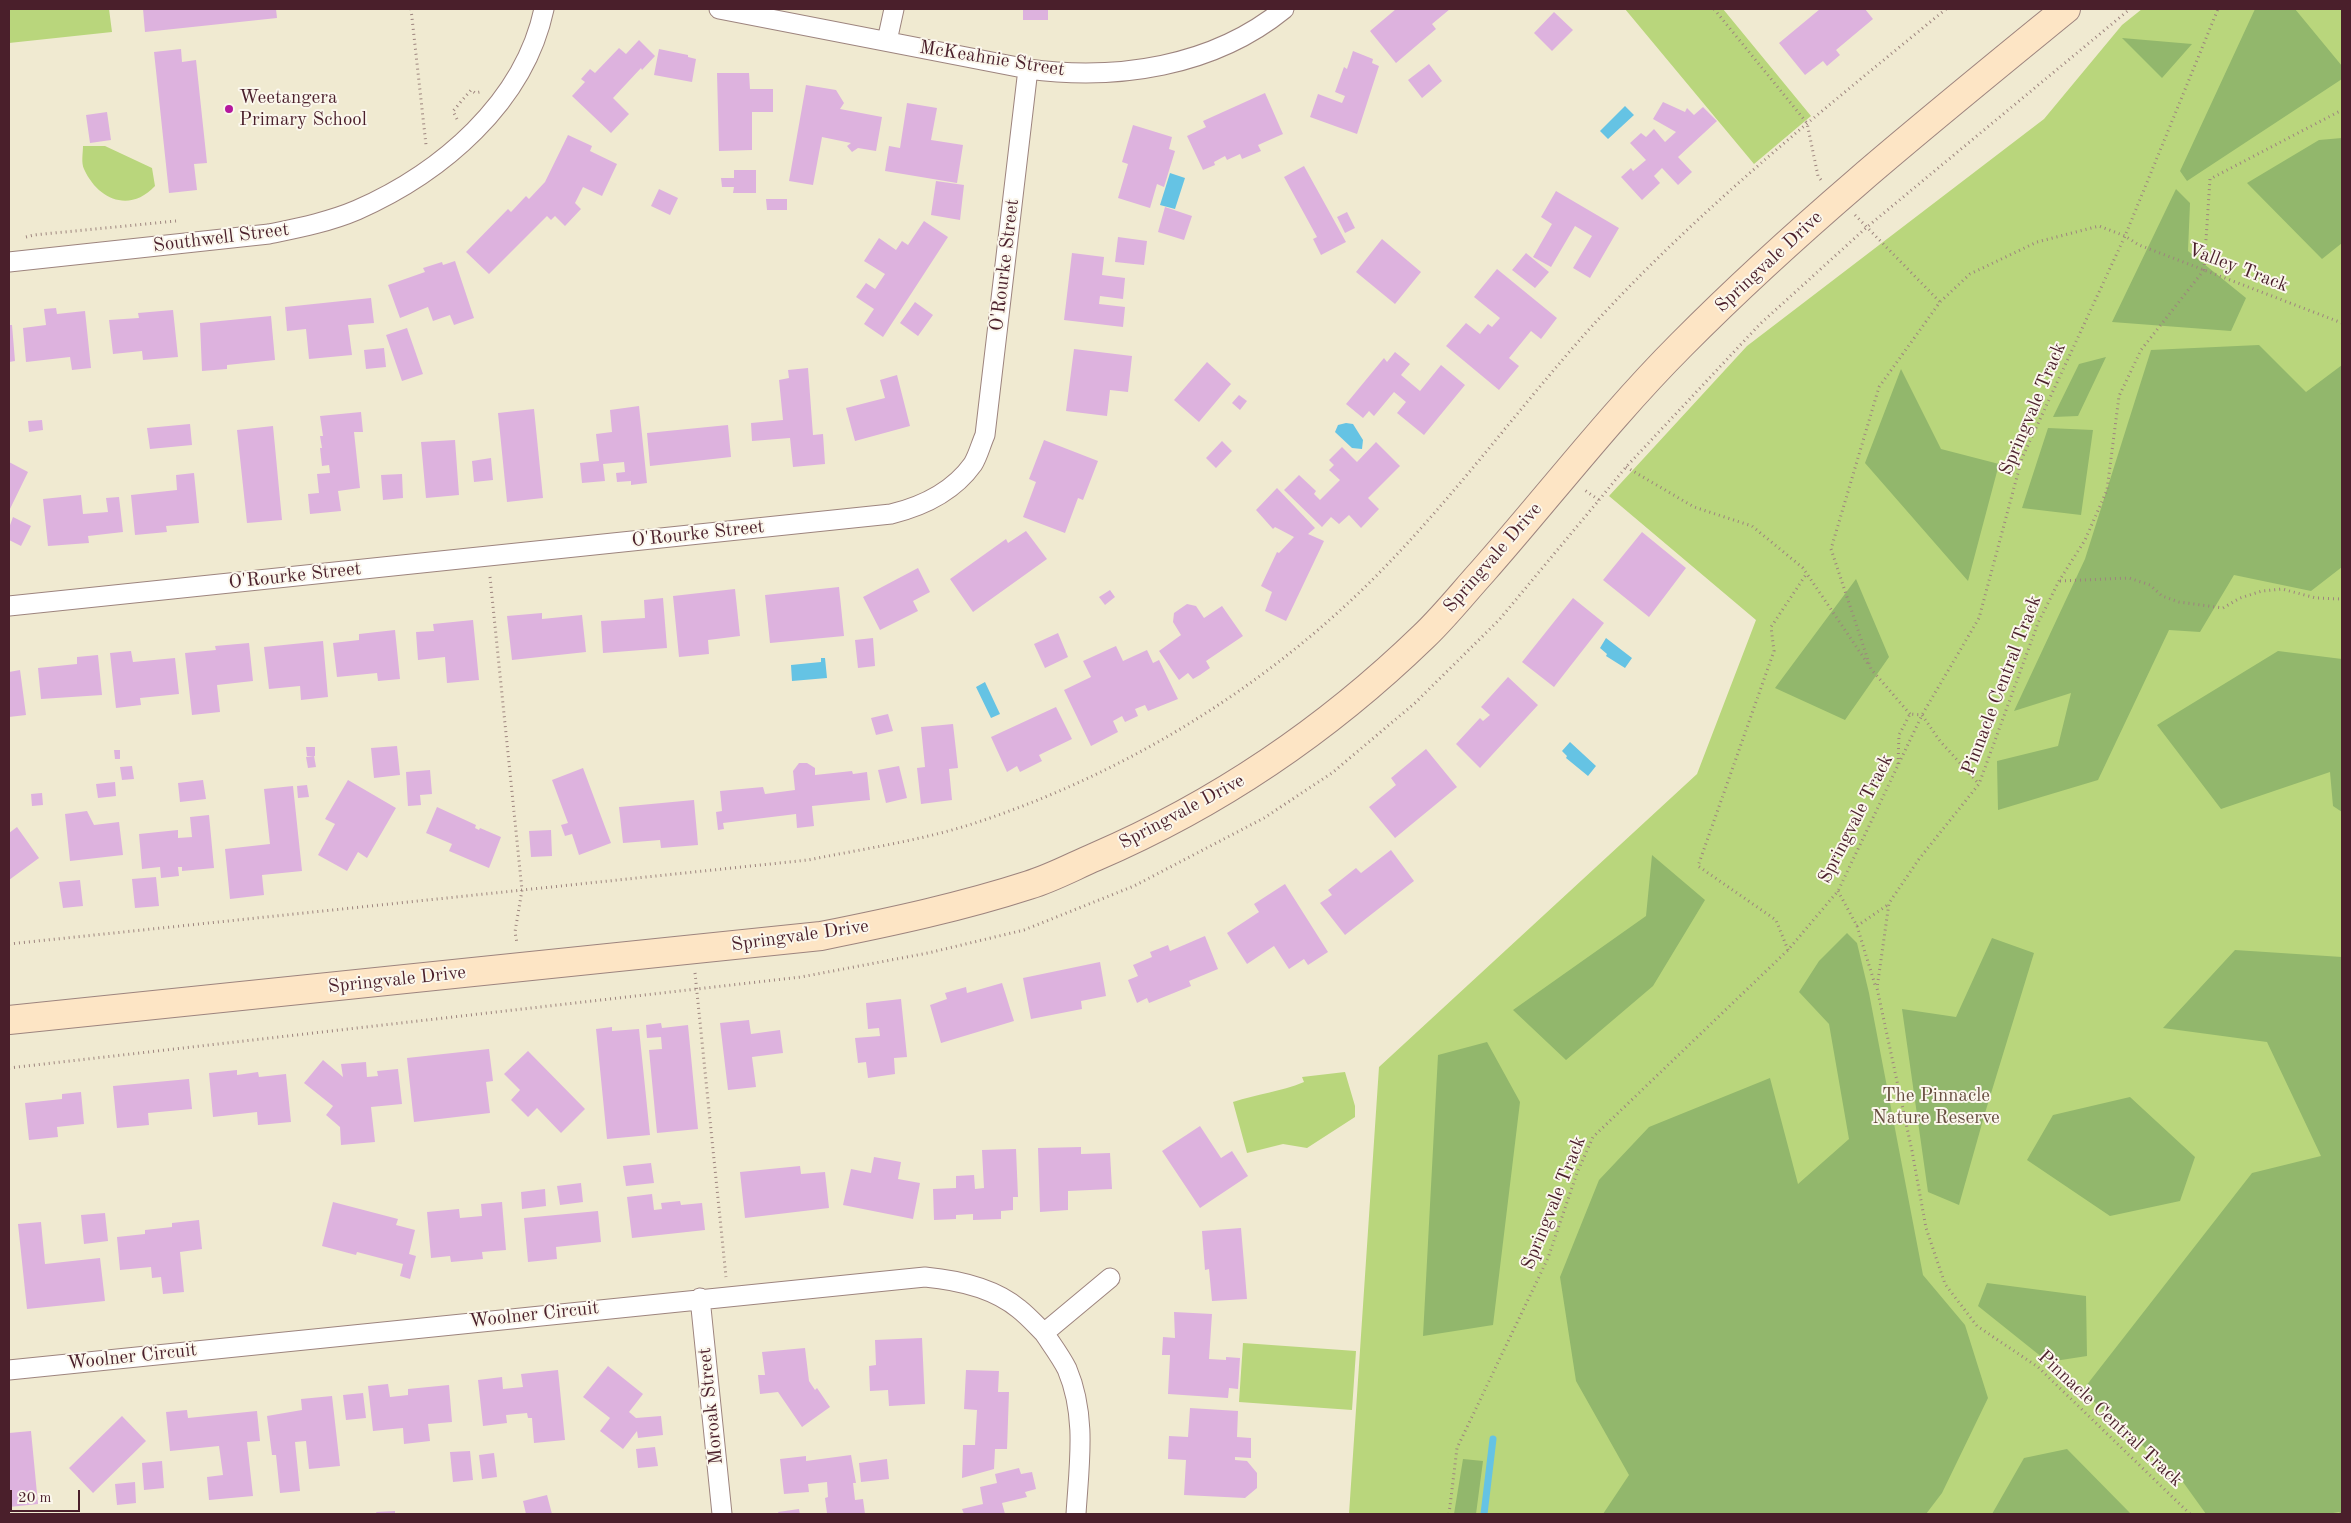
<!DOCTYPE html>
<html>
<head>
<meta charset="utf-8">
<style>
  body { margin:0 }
  #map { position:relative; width:2351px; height:1523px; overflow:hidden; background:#f0ead1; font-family:"Old Standard TT",serif }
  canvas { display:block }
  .frame { position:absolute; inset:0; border:10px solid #4a1f2b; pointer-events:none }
  .scale { position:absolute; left:10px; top:1490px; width:70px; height:22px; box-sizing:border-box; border:2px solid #4a1f2b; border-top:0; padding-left:6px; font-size:15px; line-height:18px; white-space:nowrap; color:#4a1f2b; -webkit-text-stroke:4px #fbf7ec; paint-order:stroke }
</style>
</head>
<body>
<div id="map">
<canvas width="2351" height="1523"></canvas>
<div class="frame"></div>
<div class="scale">20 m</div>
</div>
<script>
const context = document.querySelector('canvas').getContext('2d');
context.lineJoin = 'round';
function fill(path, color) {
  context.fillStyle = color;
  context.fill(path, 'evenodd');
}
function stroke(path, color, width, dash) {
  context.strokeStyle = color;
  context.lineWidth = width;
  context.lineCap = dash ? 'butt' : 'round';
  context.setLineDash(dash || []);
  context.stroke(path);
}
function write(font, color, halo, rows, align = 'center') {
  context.font = font + ' "Old Standard TT",serif';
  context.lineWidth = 4;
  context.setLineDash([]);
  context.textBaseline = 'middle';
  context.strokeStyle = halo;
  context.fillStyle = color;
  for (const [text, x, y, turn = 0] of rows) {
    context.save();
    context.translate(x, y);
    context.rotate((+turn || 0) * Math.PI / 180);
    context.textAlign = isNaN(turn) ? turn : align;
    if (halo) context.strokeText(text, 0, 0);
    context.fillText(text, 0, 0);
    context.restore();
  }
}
fill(new Path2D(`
  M9 9H109L112 32 9 43Z
  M1625 9H1723L1811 116 1754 164Z
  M2142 9H2342V1514H1349L1379 1067 1697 774 1756 620 1609 496 1747 346 2044 119 2122 25Z
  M83 146H105L152 168 155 186C130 213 98 200 84 169 81 163 83 153 83 146Z
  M1345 1072 1355 1106V1117L1307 1148 1283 1144 1247 1153 1233 1102C1257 1094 1280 1092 1304 1082L1302 1077Z
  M1243 1343 1356 1351 1352 1410 1239 1402Z`), '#b9d67c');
fill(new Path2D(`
  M2255 9H2295L2342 66V79L2187 181 2180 171Z
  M2122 38 2192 44 2162 78Z
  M2342 138V243L2322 259 2247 183 2319 140Z
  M2176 189 2190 203 2188 251 2246 298 2231 331 2112 322Z
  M2259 345 2306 392 2342 365V567L2311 591 2234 575 2200 632 2169 630 2098 780 1998 810 1997 761 2058 746 2071 693 2014 711 2085 559 2151 350Z
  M2106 357 2078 416 2053 417 2079 364Z
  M1901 369 1941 449 1999 464 1968 581 1865 463Z
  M2048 428 2093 430 2081 515 2022 508Z
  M1856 579 1889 657 1845 720 1775 688Z
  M2278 651 2342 659V812L2333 806 2330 772 2221 809 2157 725Z
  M1652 855 1705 900 1653 986 1566 1060 1513 1010 1646 916Z
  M1847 933 1857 943 1869 993 1923 1275 1965 1325 1988 1398 1942 1493 1926 1514H1603L1629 1475 1576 1381 1560 1277 1599 1180 1649 1127 1770 1078 1798 1184 1849 1139 1829 1024 1799 992 1819 961Z
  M1992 938 2034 953 1985 1113 1959 1205 1928 1192 1902 1009 1956 1017Z
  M2235 950 2342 957V1514L2339 1512 2327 1514H2206L2183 1482 2082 1391 2252 1173 2321 1156 2267 1042 2163 1028Z
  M1487 1042 1520 1102 1493 1325 1423 1336 1438 1055Z
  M2130 1097 2195 1157 2180 1201 2110 1216 2027 1160 2053 1115Z
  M1987 1283 2086 1296 2087 1356 2048 1362 1978 1306Z
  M2067 1449 2131 1514H1992L2024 1458Z
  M1463 1459 1483 1461 1476 1514H1454Z`), '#92b76c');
fill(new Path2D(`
  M1625 106 1634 115 1608 139 1600 131Z
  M1170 173 1185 178 1175 209 1160 205Z
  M1346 423 1353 424 1363 440 1362 449 1352 448 1335 432 1338 425Z
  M1606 638 1632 658 1625 668 1606 656 1607 654 1600 648Z
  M821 658H825L827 678 792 681 791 665 821 662Z
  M985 682 1000 714 991 718 976 687Z
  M1570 742 1596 766 1588 776 1566 758 1567 756 1562 751Z`), '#65c3e4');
stroke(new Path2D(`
  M1484 1514 1493 1439`), '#65c3e4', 7);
fill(new Path2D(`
  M143 9H276L277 18 145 32Z
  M1023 9H1048V20H1023Z
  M1396 9H1450L1432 24 1436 29 1396 63 1370 31Z
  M1820 9H1865L1873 19 1836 50 1840 55 1827 66 1823 61 1805 75 1779 43Z
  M1554 12 1573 30 1552 51 1534 33Z
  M639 40 655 56 642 70 641 68 613 98 629 114 611 133 572 96 585 82 581 79 590 69 595 73 619 48 626 54Z
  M181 49 182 62 196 60 207 163 194 164 197 190 169 193 154 52Z
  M659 49 688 55V57L696 59 692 82 654 75Z
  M1353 51 1373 59 1372 63 1379 66 1357 134 1310 117 1318 94 1342 103 1345 96 1335 92 1344 67 1347 69Z
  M1429 64 1442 81 1422 98 1408 80Z
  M717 73H749L750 89H773V112H752V150L719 151Z
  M806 85 836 90 844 103 840 109 882 117 876 151 858 148 852 152 847 146 851 143 822 137 813 185 789 181Z
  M1265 93 1283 134 1258 145 1261 151 1242 159 1240 154 1227 160 1225 156 1214 162 1215 165 1203 170 1187 136 1206 127 1203 121Z
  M1663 102 1685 112 1687 108 1694 115 1703 107 1717 121 1678 157 1692 172 1678 185 1662 168 1654 176 1660 183 1642 200 1621 177 1631 168 1633 171 1646 160 1630 143 1641 133 1646 137 1654 129 1665 142 1676 132 1653 119Z
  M907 103 937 108 931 140 963 145 957 183 885 171 889 146 900 148Z
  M107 112 111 140 90 143 86 115Z
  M1133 125 1172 137 1169 149 1175 151 1164 187 1157 184 1150 208 1118 198 1128 164 1122 162Z
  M568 135 592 146 590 151 617 164 602 196 583 187 575 203 581 209 565 226 555 216 551 220 547 216 489 274 466 252 508 209 511 212 526 196 529 199 545 182Z
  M1304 166 1346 242 1321 255 1313 239 1317 237 1284 177Z
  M734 170H756V193H733L734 187H722L721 178H734Z
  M936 181 964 185 960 220 931 215Z
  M659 189 678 198 670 215 651 206Z
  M1556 191 1619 228 1590 278 1573 268 1592 236 1575 226 1551 267 1533 257 1552 224 1541 217Z
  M766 199H787V210H767Z
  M1165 207 1192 216 1184 240 1158 232Z
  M1347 212 1355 228 1345 233 1337 217Z
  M924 221 948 237 883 337 864 324 874 309 856 297 866 283 875 289 885 274 864 261 879 238 896 250 902 241 908 245Z
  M1118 237 1147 241 1144 265 1115 262Z
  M1382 239 1421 272 1395 304 1356 272Z
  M1072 253 1104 257 1102 275 1125 278 1123 299 1100 296 1099 304 1125 307 1123 327 1064 320Z
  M1526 253 1549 272 1535 288 1512 270Z
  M455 261 474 318 454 325 450 315 433 321 428 307 400 318 388 285 425 272 423 268 442 262 443 265Z
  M1497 269 1557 318 1541 339 1531 331 1509 358 1519 366 1499 390 1446 346 1466 323 1480 334 1488 324 1492 327 1500 318 1474 297Z
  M371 298 374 323 348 325 352 355 309 359 306 329 287 331 285 307Z
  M915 302 933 315 918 336 900 323Z
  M56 308 57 314 85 311 91 368 72 370 70 357 26 362 23 328 46 325 44 309Z
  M173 310 178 357 143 360 142 351 113 354 109 320 139 318 138 313Z
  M271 316 275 360 227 365V369L202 371 200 323Z
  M9 325H12L15 361 9 362Z
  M407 328 423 374 402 381 386 335Z
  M384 348 386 367 366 369 364 350Z
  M1074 349 1132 356 1128 392 1110 390 1107 416 1066 411Z
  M1395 352 1410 364 1401 375 1420 391 1441 365 1465 385 1424 435 1397 413 1406 402 1394 392 1374 416 1369 411 1363 418 1346 404 1384 358 1387 362Z
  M1207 362 1231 384 1199 422 1174 400Z
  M808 368 813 435 823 434 825 464 793 467 790 438 752 441 751 423 783 420 779 380 789 378 788 370Z
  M897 375 910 426 855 441 846 408 885 398 880 380Z
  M1239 395 1247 401 1240 410 1232 403Z
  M639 406 647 483 631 485V481L617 482 616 473 625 472 624 462 603 464 605 481 582 483 580 463 599 461 596 434 612 432 610 410Z
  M534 409 543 498 507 502 498 413Z
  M361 412 363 432H354L360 488 338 491 341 511 310 514 308 494 319 493 317 474 330 473 329 465 322 466 320 448H322L320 436H323L320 416Z
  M42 420 43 430 29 432 28 421Z
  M190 424 192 445 150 449 147 428Z
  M728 425 731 457 650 466 647 433Z
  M273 426 282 520 247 523 237 430Z
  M455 440 459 495 426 498 421 442Z
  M1044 440 1098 461 1083 500 1078 498 1065 533 1023 517 1036 482 1029 479Z
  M1222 441 1232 451 1216 468 1206 458Z
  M1376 442 1400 466 1368 498 1379 509 1361 528 1349 515 1339 524 1331 517 1322 527 1284 490 1299 475 1316 491 1314 494 1320 500 1340 480 1329 470 1334 465 1329 460 1342 447 1357 462Z
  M491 458 493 480 474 482 472 461Z
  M9 462 28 472 9 511Z
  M194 473 199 523 166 526 167 532 135 535 131 495 177 490 176 475Z
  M402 474 403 498 383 500 381 475Z
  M1277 488 1315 528 1308 534 1324 541 1286 621 1265 611 1272 592 1261 586 1277 552 1279 553 1294 537 1275 527 1273 529 1256 510Z
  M81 495 83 514 108 512 106 498 119 497 123 532 88 536 89 543 48 546 43 499Z
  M13 517 31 526 21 546 9 540V528Z
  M1026 531 1047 559 973 612 950 579 1006 539 1008 543Z
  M1642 532 1686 568 1649 617 1603 580Z
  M918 568 930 592 913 601 918 611 880 630 863 597Z
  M839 587 844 636 770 643 765 595Z
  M735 589 740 636 708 640 709 654 679 657 673 596Z
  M1110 590 1115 597 1105 605 1099 597Z
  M663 598 667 648 603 653 601 621 645 618 644 600Z
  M1573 598 1604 623 1554 687 1522 662Z
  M1187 604 1196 606 1204 618 1222 606 1243 636 1206 661 1210 668 1200 675 1193 679 1188 673 1179 680 1159 651 1181 635 1173 622 1174 613Z
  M542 613V619L582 615 586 652 512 660 507 616Z
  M473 620 479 680 447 683 445 657 418 660 416 632 434 631 433 624Z
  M395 630 400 679 378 681 377 673 337 677 333 643 359 640V634Z
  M1058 633 1068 657 1045 668 1034 644Z
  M873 638 875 666 858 668 855 640Z
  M323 641 328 697 301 700 300 686 269 689 264 647Z
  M249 643 253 681 217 685 220 712 192 715 185 653 216 650 215 646Z
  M1116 646 1123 661 1147 650 1153 663 1159 660 1178 699 1148 711 1145 705 1135 709 1138 716 1125 722 1122 716 1113 721 1118 732 1091 746 1064 690 1091 677 1083 661Z
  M131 651 133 662 175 658 179 694 140 698 141 705 116 708 110 653Z
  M98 655 102 695 41 699 38 668 77 664V657Z
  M20 670 26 715 9 717V672Z
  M1508 677 1538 705 1480 768 1456 744 1480 718 1483 721 1490 715 1481 707Z
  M1056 707 1072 739 1039 755 1042 761 1020 772 1017 766 1007 772 991 737Z
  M888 714 893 731 876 735 871 718Z
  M953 724 958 768 949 769 952 800 921 804 917 768 925 767 921 727Z
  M397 746 400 775 374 778 371 748Z
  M306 747H315V756H307Z
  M1426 749 1457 787 1395 838 1369 807 1396 785 1391 778Z
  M114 750H120V759H115Z
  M314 756 316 767 308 768 306 757Z
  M799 763H807L815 768V775L852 771 853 774 867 772 870 800 812 806 814 826 797 828 796 814 723 823 724 829 718 830 716 812 722 811 720 791 763 787 765 794 795 790 793 771Z
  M132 766 134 779 122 780 120 767Z
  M899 766 907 798 886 803 878 770Z
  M583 768 611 843 579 855 572 834 565 836 561 825 568 823 552 780Z
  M430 770 432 794 420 795 421 805 408 806 406 772Z
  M203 780 206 799 180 802 178 783Z
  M348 780 396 808 367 858 358 852 347 871 318 855 335 824 325 819Z
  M115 782 116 796 98 798 96 784Z
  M307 785 309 797 298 798 297 786Z
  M293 786 302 871 262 875 264 895 230 899 225 849 270 844 264 789Z
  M42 793 43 805 32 806 31 794Z
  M694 800 698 845 661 848 660 840 623 843 619 807Z
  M437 807 476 825 475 828 479 830 480 828 501 837 489 868 449 851 452 844 426 833Z
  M87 811 94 825 119 822 123 855 70 861 65 814Z
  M209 815 214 868 182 871V867H178L179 876 161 878 160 867 142 869 139 834 178 830V838L192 837 190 817Z
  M17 827 39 858 9 880V833Z
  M551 830 552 856 531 857 529 831Z
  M1391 850 1414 881 1345 935 1320 903 1332 895 1328 890 1356 868 1361 873Z
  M156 877 159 906 135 908 132 879Z
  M80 880 83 906 63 908 59 882Z
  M1285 884 1328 952 1308 965 1304 959 1289 969 1274 946 1247 964 1227 933 1259 912 1254 904Z
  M1205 936 1218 969 1189 981 1191 986 1149 1003 1147 998 1137 1003 1128 980 1138 976 1133 965 1152 957 1150 952 1158 949 1168 945 1170 951Z
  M1100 962 1106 996 1081 1001 1082 1009 1031 1019 1023 978Z
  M1002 983 1014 1021 941 1043 930 1005 947 999 945 993 966 987 967 993Z
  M901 999 907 1057 894 1058 895 1074 868 1078 866 1062 858 1063 855 1038 880 1036 879 1028 868 1029 866 1003Z
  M749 1020 751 1034 780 1030 783 1053 752 1057 756 1087 728 1090 720 1023Z
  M661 1023 662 1028 688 1025 698 1129 657 1133 649 1050 662 1049 661 1037 647 1038 646 1025Z
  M612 1027V1031L639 1029 650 1135 607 1139 596 1029Z
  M489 1049 493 1081 486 1082 490 1113 414 1122 407 1058Z
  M528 1051 585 1109 561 1133 537 1108 528 1117 511 1100 520 1090 504 1074Z
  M323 1060 343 1077 341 1064 366 1062 367 1077 378 1076 377 1071 398 1069 402 1104 371 1107 375 1142 341 1145 340 1127 326 1115 333 1106 304 1083Z
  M237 1070V1075L258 1072 259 1077 286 1074 291 1122 258 1125 257 1112 213 1117 209 1073Z
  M189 1079 192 1109 148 1113 149 1125 117 1128 113 1086Z
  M81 1092 84 1124 57 1127 58 1137 29 1140 25 1103 62 1099V1094Z
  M1200 1126 1221 1158 1232 1151 1248 1176 1200 1208 1162 1151Z
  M1081 1147V1154L1110 1153 1112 1189 1068 1191V1210L1040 1212 1038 1148Z
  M1016 1149 1018 1197H1013V1210L1001 1211V1219L973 1220V1214L956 1215V1219L934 1220 933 1189 956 1188V1176L974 1175 975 1189 984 1188 982 1150Z
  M874 1157 901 1162 898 1179 920 1183 913 1219 843 1205 851 1169 871 1173Z
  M651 1163 654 1183 626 1186 623 1166Z
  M800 1166 801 1174 825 1172 829 1208 745 1218 740 1172Z
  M581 1183 583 1202 560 1205 557 1186Z
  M545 1189 546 1206 522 1209 521 1192Z
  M652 1194 654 1210 662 1209 661 1203 680 1201 681 1205 702 1203 705 1230 632 1238 627 1197Z
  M333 1202 398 1219 396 1225 415 1230 409 1254 416 1256 410 1279 400 1276 403 1264 357 1252 356 1255 322 1246Z
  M502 1202 506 1250 482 1252 483 1259 451 1262 450 1256 431 1258 427 1212 459 1209 460 1218 482 1216 481 1204Z
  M598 1211 601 1242 556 1247 557 1259 528 1262 524 1218Z
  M105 1213 108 1241 84 1244 81 1215Z
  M199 1220 202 1249 180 1252 184 1292 163 1294 161 1277 152 1278 151 1267 120 1270 117 1237 145 1234V1230L172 1227V1223Z
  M41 1222 45 1264 100 1258 105 1301 27 1309 18 1224Z
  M1241 1228 1247 1299 1212 1301 1209 1269 1205 1270 1202 1231Z
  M1174 1312 1212 1314 1209 1359 1226 1360V1357L1240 1358 1238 1389 1229 1388 1228 1398 1168 1394 1170 1355H1162L1163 1337 1175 1338Z
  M922 1338 925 1404 889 1406 888 1390 870 1391 869 1366 876 1365 875 1340Z
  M805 1348 809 1381 815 1390 817 1388 830 1407 802 1427 778 1392 760 1394 758 1375H765L762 1352Z
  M608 1366 643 1394 629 1412 636 1418 661 1416 663 1435 638 1438 637 1431 623 1449 600 1431 610 1418 583 1397Z
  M558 1370 565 1440 534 1443 532 1418H528L527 1413 506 1415 507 1423 483 1426 478 1380 502 1377 503 1389 523 1387 521 1374Z
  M966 1370 999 1371 998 1392H1009L1007 1449H995L994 1469 962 1478 963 1445H975L977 1410 964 1409Z
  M388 1384 390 1397 408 1395V1389L449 1385 452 1422 428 1424 430 1441 404 1444 403 1428 373 1431 368 1386Z
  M363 1393 366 1418 346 1420 343 1395Z
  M332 1396 340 1466 309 1469 306 1441 295 1442 300 1491 280 1493 276 1455H272L267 1416 302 1410 301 1399Z
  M1190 1408 1238 1411 1237 1437 1251 1438V1458L1235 1457V1460L1247 1461 1257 1473V1488L1245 1498 1184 1495 1186 1460 1168 1459 1169 1436 1188 1437Z
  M187 1410 188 1418 257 1411 260 1441 247 1442 253 1496 209 1500 207 1477 223 1475 219 1446 170 1451 166 1412Z
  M122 1416 146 1441 93 1493 69 1468Z
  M31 1431 38 1504 9 1507V1433Z
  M655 1447 658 1466 638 1468 636 1449Z
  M470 1451 473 1480 453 1482 450 1452Z
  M494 1453 497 1477 482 1479 479 1455Z
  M851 1455 856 1483H853L855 1500 863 1499 865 1514 827 1513 825 1498 828 1497 827 1482 808 1484 809 1492 784 1494 780 1459 806 1456V1461Z
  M887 1459 889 1479 861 1482 859 1463Z
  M162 1461 164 1488 144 1490 142 1463Z
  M1019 1468 1021 1474 1032 1472 1036 1489 1025 1492 1027 1497 1002 1503 1005 1514H964L962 1509 983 1504 980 1487 997 1483 995 1474Z
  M135 1482 136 1503 117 1505 115 1484Z
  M547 1495 552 1514H526L523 1501Z
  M799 1509 800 1514H779L778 1512Z
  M395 1511V1514H377L376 1512Z`), '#ddb2de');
const street = new Path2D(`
  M719 9 1028 69C1116 81 1213 67 1284 9
  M887 41 894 9
  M9 262 269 234C298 228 329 222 357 210 441 173 524 103 544 9
  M9 606 891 514C924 506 953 492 973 464 978 456 981 444 985 435L1028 69
  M700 1298 722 1514
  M1044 1333C1052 1345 1061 1357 1067 1369 1087 1416 1079 1465 1076 1514
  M9 1370 925 1277C957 1280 994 1288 1019 1309 1028 1316 1036 1325 1044 1333L1110 1278`);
const secondary = new Path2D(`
  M9 1020 821 936C891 922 961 907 1029 885 1052 878 1074 866 1095 857 1218 804 1328 729 1424 636 1445 616 1463 593 1483 571 1549 496 1611 415 1682 344 1802 223 1935 116 2066 9`);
stroke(street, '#9d847e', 21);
stroke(secondary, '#9d847e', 30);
stroke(new Path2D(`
  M411 9 426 145
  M1714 9 1807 123 1818 176 1821 180
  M457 119 453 111 471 90 475 93 480 92
  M1855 215 1940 302
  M26 237 34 235 176 221
  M2204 270 2210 179 2342 110
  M1626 467 1694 507 1752 526 1803 568 1868 664
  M1599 500 1626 467 1760 324 1867 227 2130 9
  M490 577 522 890 515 932 517 943
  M2060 581 2129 578 2150 585 2162 596 2179 602 2223 608 2240 598 2262 591 2282 589 2316 598 2342 599
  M1910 714 1871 669 1831 549 1879 387 1940 302 1970 274 2037 242 2099 226 2125 236 2139 245 2342 323
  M1898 764 1899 735 1910 714 1922 715 1940 741 1979 784
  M1838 891 1857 926 1876 988
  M1857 926 1889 904
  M9 944 808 860C862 849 919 841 972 824 1126 774 1270 685 1383 569 1458 492 1521 405 1593 325 1700 208 1824 109 1946 9
  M1788 950 1776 920 1698 866 1774 651 1771 627 1807 573
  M695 973 726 1277
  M9 1068 801 977 928 953 1024 930 1134 886 1264 818 1332 773 1415 703 1499 620 1599 500 1583 489
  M1449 1514 1457 1448 1548 1258 1577 1173 1593 1137 1788 950 1838 891 1922 715 1979 618 2022 458 2125 236 2218 9
  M2190 1514 2038 1367 1977 1326 1945 1284 1926 1228 1912 1151 1877 988 1889 903 1919 859 1979 784 2038 623 2059 581 2085 540 2107 490 2119 396 2141 350 2204 270`), '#9d847e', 3, [1, 4]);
stroke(street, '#fff', 19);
stroke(secondary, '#fde5c5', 28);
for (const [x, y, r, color] of [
  [229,109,5,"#b5179e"]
]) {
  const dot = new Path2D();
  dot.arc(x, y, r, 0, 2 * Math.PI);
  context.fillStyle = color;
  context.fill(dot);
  stroke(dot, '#fbf7ec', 2);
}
write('19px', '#4a1f2b', '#fbf7ec', [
  ["McKeahnie Street",992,59,9],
  ["Southwell Street",221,238,-7],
  ["Springvale Drive",1769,262,-43],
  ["O'Rourke Street",1005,265,-83],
  ["Valley Track",2238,268,21],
  ["Springvale Track",2033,409,-67],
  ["O'Rourke Street",698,534,-6],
  ["Springvale Drive",1493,558,-49],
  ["O'Rourke Street",295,576,-6],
  ["Pinnacle Central Track",2002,685,-69],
  ["Springvale Drive",1182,812,-28],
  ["Springvale Track",1856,819,-63],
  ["Springvale Drive",800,936,-8],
  ["Springvale Drive",397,980,-6],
  ["Springvale Track",1554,1203,-68],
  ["Woolner Circuit",534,1315,-6],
  ["Woolner Circuit",132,1357,-6],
  ["Moroak Street",711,1406,-96],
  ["Pinnacle Central Track",2110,1419,43]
]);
write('19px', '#4a1f2b', '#fbf7ec', [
  ["Weetangera",239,98],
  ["Primary School",239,120]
], 'left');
write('19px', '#664d3f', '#fbf7ec', [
  ["The Pinnacle",1936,1096],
  ["Nature Reserve",1936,1118]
]);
</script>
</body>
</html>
